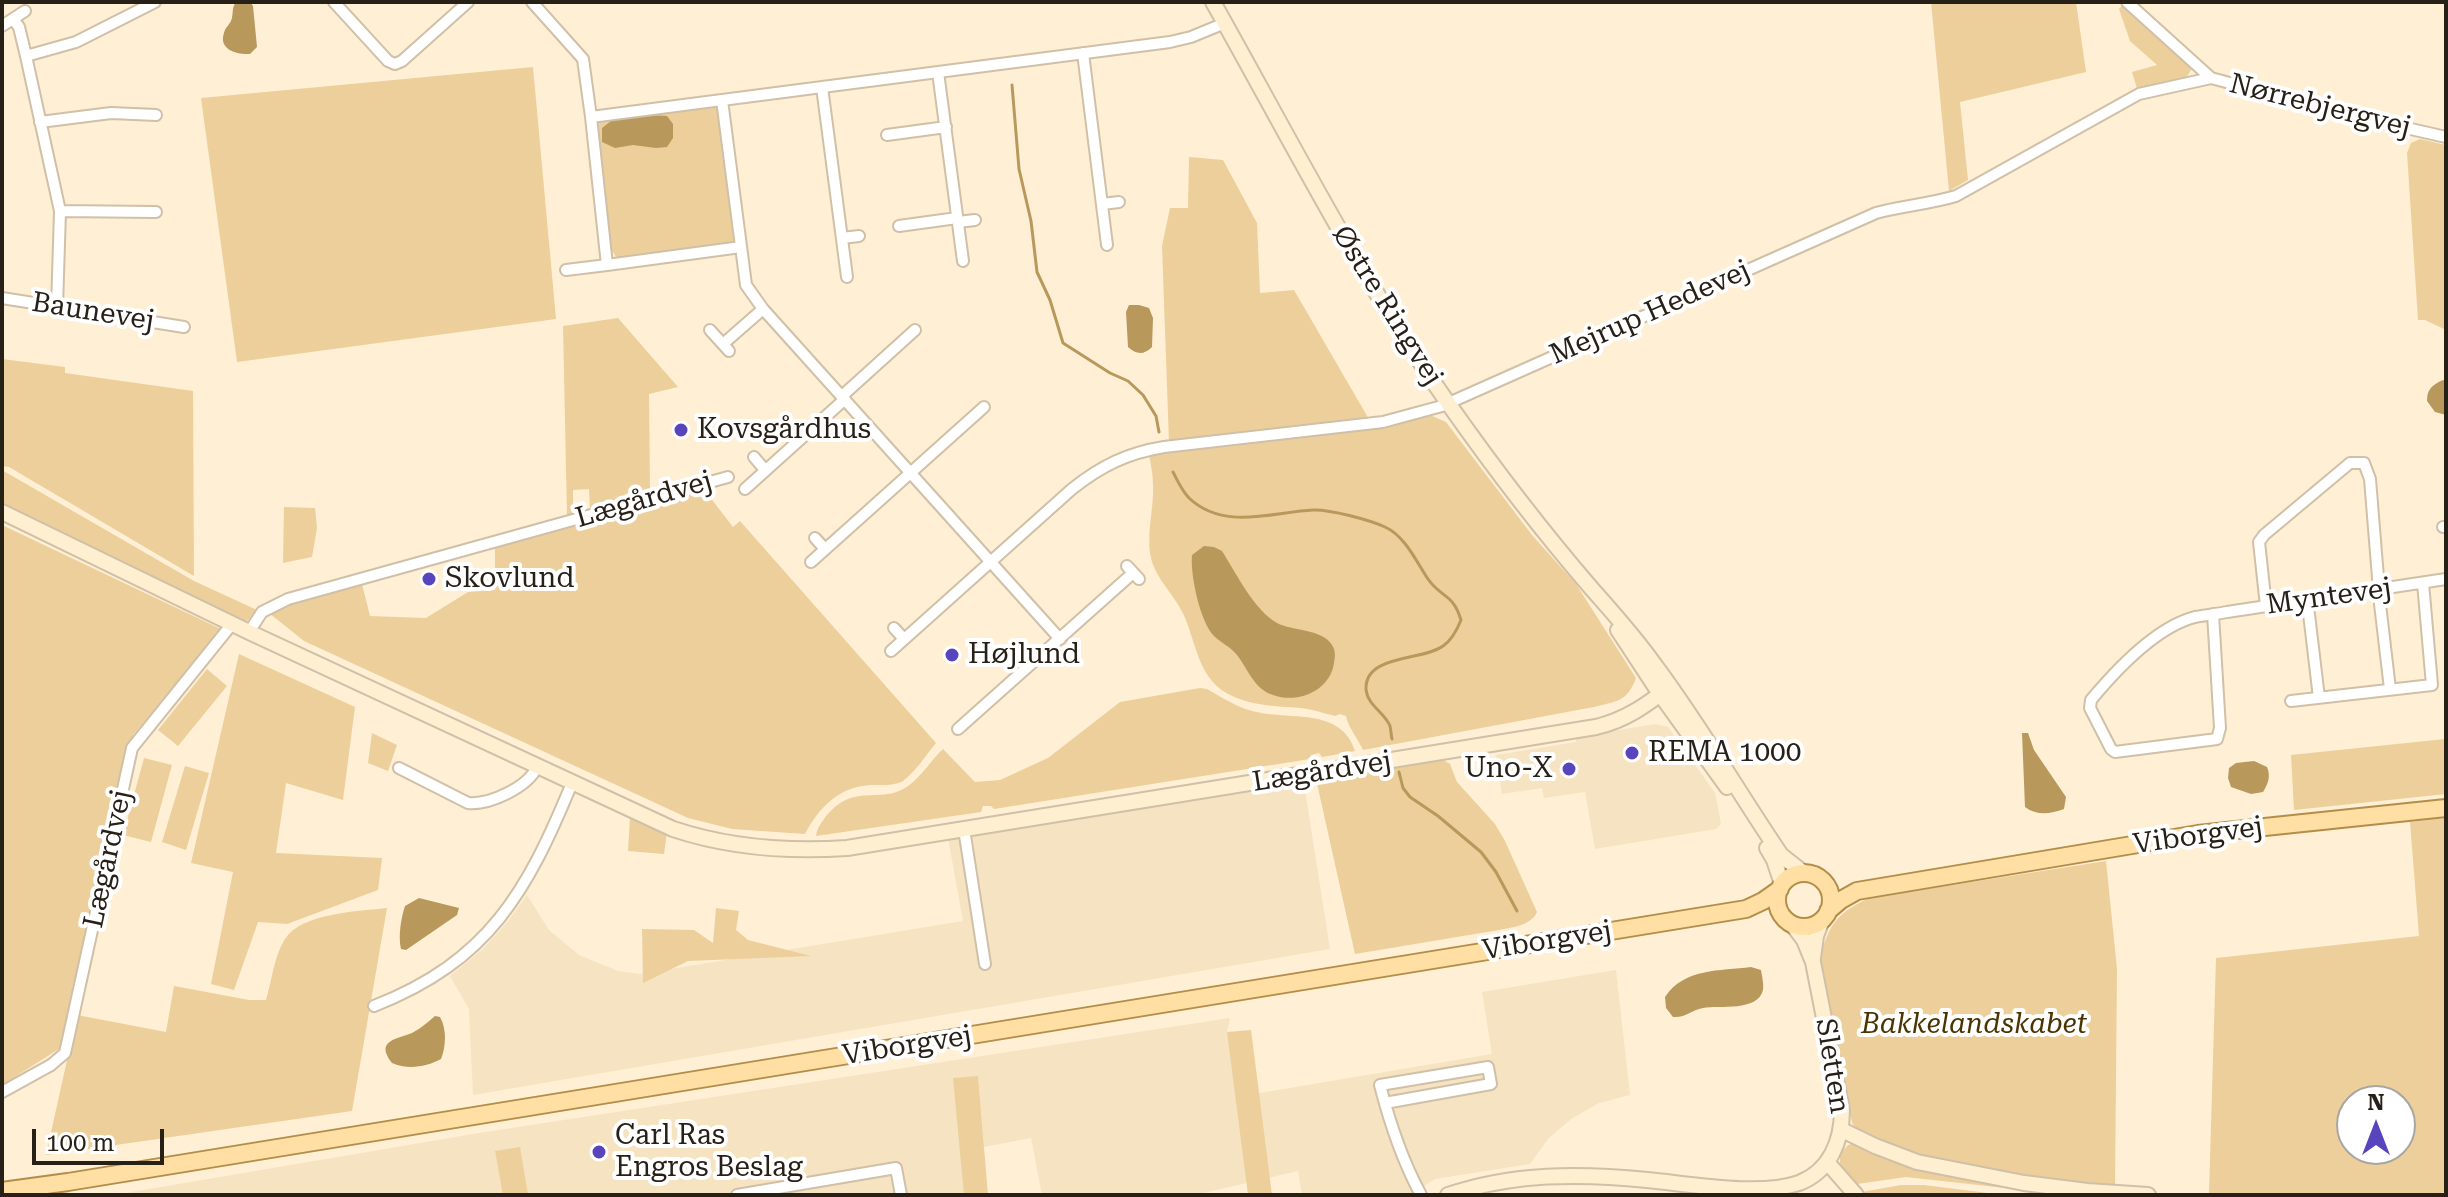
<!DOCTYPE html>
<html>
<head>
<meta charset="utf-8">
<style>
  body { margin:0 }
  #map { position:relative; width:2448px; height:1197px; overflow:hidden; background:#ffefd5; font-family:"Roboto Serif",serif }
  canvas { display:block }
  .frame { position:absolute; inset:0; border:4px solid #262017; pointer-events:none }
  .north { position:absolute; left:2336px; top:1085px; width:80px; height:80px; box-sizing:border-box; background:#fff; border:2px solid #a8a6a2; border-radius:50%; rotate:0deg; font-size:22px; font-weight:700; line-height:32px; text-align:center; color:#262017 }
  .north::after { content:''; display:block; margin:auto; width:28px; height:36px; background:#5844bc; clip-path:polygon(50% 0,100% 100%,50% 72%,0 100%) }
  .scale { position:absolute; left:32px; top:1129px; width:132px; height:36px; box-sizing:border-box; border:4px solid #262017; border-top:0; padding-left:10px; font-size:24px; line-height:28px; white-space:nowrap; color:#262017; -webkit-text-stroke:6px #fff; paint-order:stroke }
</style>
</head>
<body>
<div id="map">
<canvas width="2448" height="1197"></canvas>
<div class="frame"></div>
<div class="north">N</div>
<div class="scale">100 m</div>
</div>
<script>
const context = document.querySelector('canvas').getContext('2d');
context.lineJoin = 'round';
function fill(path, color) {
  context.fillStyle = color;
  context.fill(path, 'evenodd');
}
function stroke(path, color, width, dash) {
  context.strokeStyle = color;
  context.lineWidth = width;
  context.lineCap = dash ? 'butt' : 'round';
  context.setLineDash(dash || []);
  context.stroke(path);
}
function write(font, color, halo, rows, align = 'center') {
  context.font = font + ' "Roboto Serif",serif';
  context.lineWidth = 8;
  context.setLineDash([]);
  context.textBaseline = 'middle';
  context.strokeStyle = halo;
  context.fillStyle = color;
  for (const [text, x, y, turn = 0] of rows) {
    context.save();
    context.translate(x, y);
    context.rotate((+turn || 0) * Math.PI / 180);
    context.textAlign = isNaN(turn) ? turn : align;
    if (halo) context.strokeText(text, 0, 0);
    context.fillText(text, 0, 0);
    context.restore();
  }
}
fill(new Path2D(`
  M1655 724 1668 727 1715 793 1721 824 1716 829 1595 849 1585 792 1544 798 1542 788 1502 794 1496 755 1576 742V737Z
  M1304 784 1330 949 473 1095 469 1009 450 976 484 948 508 921 527 895 549 930 579 955 618 971 640 974 963 921 948 838Z
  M1616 970 1630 1095 1599 1103 1571 1119 1548 1139 1530 1164 1435 1179 1410 1195H1302L1298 1171 1195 1195H1042L1031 1138 984 1147 978 1076 964 1195H114L479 1133 1230 1018 1227 1032 1242 1096 1492 1054 1482 992Z`), '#f6e3c2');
fill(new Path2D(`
  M1931 2H2076L2086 72 1960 102 1968 180 1949 191Z
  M2125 2 2192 68 2185 80 2138 92 2132 72 2157 65 2130 41 2119 9Z
  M533 67 556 319 237 362 201 98Z
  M714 106 719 111 735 238 731 243 725 245 622 258 616 257 611 249 597 126 601 120Z
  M2420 139 2446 145V330L2425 320H2418L2407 153 2411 143Z
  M1189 157 1223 160 1257 223 1260 293 1294 290 1370 421 1169 442 1162 246 1170 208H1188Z
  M618 318 678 387 649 394 650 492 590 510 589 489 573 490V514L567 516 563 326Z
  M2 359 65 367V373L193 391 194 576 9 467 2 466Z
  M1430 415 1446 422 1532 535 1576 584 1636 678C1627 702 1617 701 1594 707L1363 750C1358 739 1348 727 1346 716L1340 714 1335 716C1323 713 1312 709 1300 708 1275 706 1251 706 1228 694 1194 675 1197 636 1179 606 1168 588 1153 574 1150 553 1147 530 1154 508 1153 485 1153 475 1151 465 1149 455L1384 428Z
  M2 470 194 581 257 610 247 621H238L2 505Z
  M703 488 733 527 740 521 936 743C926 755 915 772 903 781 894 786 881 785 872 785 840 786 819 807 805 834L732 829 688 818 304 641 269 613 296 602 362 584 370 616 426 618 468 592 495 590V547Z
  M284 507 315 508 317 528 312 557 283 563Z
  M2 525 223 630 133 735 62 1047 2 1085Z
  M239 654 355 707 343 800 286 783 276 853 382 858 378 890 287 924 258 922 234 990 211 984 233 872 191 863Z
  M207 669 227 686 178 746 158 730Z
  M1200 688 1207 689C1221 697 1237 707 1252 711 1288 721 1341 706 1355 751L1322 757 1319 753 1311 755 1310 759 994 809 991 806H983L981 812 816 836C817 828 820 825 824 819 853 780 880 806 908 786 922 776 931 760 943 749L975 782 1000 780 1048 758 1120 702Z
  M2444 707H2446V794L2294 810 2291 755 2445 739Z
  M372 733 397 745 388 771 368 763Z
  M144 758 172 765 151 842 123 835Z
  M1443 760 1450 764 1457 782 1495 824 1505 841 1537 912C1531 926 1512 927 1499 930L1355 954 1316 779Z
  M185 766 209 773 186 850 162 842Z
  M630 817 667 832 664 854 628 851Z
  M2446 818V1192L2430 1195 2209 1193 2216 958 2419 936 2410 822ZM2352 1101H2400V1149H2352Z
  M2106 861 2117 969 2115 1186 2046 1182 1916 1156 1870 1137 1853 1125 1847 1104 1820 958C1829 924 1837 913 1869 898Z
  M387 908 352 1111 46 1155 77 1015 166 1032 174 986 249 1000H266C272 980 274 956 285 939 301 913 360 911 387 908Z
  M716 908 739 911 736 930 748 940 811 956 688 961 643 983 642 929 694 930 713 943Z
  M1251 1030 1272 1195H1248L1227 1032Z
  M978 1076 988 1195H964L953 1078Z
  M1854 1143 2023 1188V1190L1906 1177 1857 1184 1840 1166V1154L1848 1145Z
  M520 1147 528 1195H503L495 1151Z
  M1901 1185H1924L2004 1195H1911V1193L1863 1195 1862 1192Z`), '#edcf9b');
fill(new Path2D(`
  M236 2H250L253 6 257 47 250 54C238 55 218 50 224 33 225 28 229 25 231 21 234 13 231 9 236 2Z
  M649 115 667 116 673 124V138L667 147 656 148 633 145 615 148 602 142V128L611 121Z
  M1129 305H1139L1149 308 1153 318 1152 347C1143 356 1136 354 1128 347L1126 312Z
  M2443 380 2446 381V415L2435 412 2427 401C2427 389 2432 385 2443 380Z
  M1204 546 1214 547 1222 551C1236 573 1254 610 1277 623 1292 631 1323 629 1332 645 1336 651 1335 657 1334 663 1330 691 1298 704 1273 695 1254 689 1248 669 1237 655 1231 647 1221 643 1214 636 1200 622 1190 574 1192 555Z
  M2022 733H2028L2034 750 2066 797 2064 809C2050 814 2037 816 2025 807Z
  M2254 761 2267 767C2271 776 2268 784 2263 792L2251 794 2231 787 2228 778 2229 768 2236 763Z
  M419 898 459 908 457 915 406 950 401 949C398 936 401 918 405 906Z
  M1751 967 1761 970C1762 976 1764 985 1763 990 1758 1012 1719 1005 1703 1008 1691 1010 1686 1018 1673 1017L1666 1008 1665 997C1684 968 1720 971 1751 967Z
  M435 1016 440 1017C447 1029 446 1047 441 1059 426 1067 408 1070 392 1063 374 1040 398 1039 412 1033 420 1029 428 1022 435 1016Z`), '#b9985c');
stroke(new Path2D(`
  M1012 85 1019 169 1031 221 1037 272 1050 300 1063 343 1110 373 1128 381 1143 395 1156 416 1159 432
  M1173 472C1177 480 1182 491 1189 498 1224 531 1272 512 1313 510 1329 509 1370 520 1385 527 1405 536 1416 561 1428 579 1441 598 1453 593 1461 620 1457 630 1452 640 1443 646 1423 661 1365 654 1366 689 1367 705 1385 713 1390 726 1391 730 1391 735 1392 739
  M1399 772 1403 788 1410 797 1438 816 1481 852 1496 872 1517 911`), '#b9985c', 3);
const street = new Path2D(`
  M334 2 388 61 395 64 402 61 468 2
  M532 2 583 59 591 117 722 100 746 285 763 309
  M2127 2 2211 78 2349 115 2446 137
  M13 19 19 27 26 56 60 211 57 307
  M2 26 25 11
  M1083 53 1107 245
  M26 56 76 42 155 2
  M938 72 963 261
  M822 87 847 277
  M722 100 1170 42 1191 37 1225 23
  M591 117 607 265 741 247
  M40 122 111 113 156 115
  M887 135 946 127
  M1102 204 1119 202
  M60 211 156 212
  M958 222 975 220
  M899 226 957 218
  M842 238 859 236
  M566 270 607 265
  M2 298 184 327
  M710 330 729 351
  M723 344 763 309 1060 639
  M842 396 915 330
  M754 457 765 470
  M745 489 845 399
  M2443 527H2446
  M815 538 825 549
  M811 562 984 407
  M1127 566 1139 579
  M2380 604 2390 689
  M2266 606 2259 542 2264 535 2350 463H2364L2370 479 2379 590
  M2213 614 2220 728 2217 739 2115 752 2111 749 2090 708 2091 700C2116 670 2156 627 2195 617 2206 615 2217 614 2227 612L2446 579
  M2309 614 2319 698
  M894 628 904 639
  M249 632 262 612 288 599 728 477
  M891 651 1072 489C1101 466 1127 453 1164 447L1383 422 1442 406 1876 213C1902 206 1929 204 1956 196L2139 94 2211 78
  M2291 701 2432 685 2423 583
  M958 729 1133 573
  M399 768 468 803C490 805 528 787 537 767
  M964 829 985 964
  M374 1006C489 961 527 892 572 783
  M2 1092 51 1065 65 1053 132 748 232 624
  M1385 1103 1491 1084 1488 1067 1380 1085C1390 1124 1402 1160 1421 1195
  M737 1195 896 1168 901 1195`);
const secondary = new Path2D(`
  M1213 2C1289 137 1359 276 1448 403 1493 467 1541 530 1592 589 1614 614 1635 637 1654 664 1700 725 1738 792 1781 855L1805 874
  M2 512 249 632 673 829C730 848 787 852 847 848L1596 727C1626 720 1646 705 1670 687
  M1618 630 1660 694 1727 787
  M1767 848 1774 860 1782 884
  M1813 958 1816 936 1822 920
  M1842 1130 1875 1146 1917 1162 2024 1183 2087 1191 2148 1195
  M1827 1162 1856 1195
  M1448 1195C1513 1173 1580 1173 1647 1180 1690 1184 1758 1197 1799 1183 1830 1171 1842 1141 1842 1110L1813 962 1804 940 1792 924`);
const primary = new Path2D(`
  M1777 900a27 27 0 1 1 54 0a27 27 0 1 1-54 0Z
  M1828 911 1841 900 1857 891 2198 834 2446 808
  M2 1191 68 1182 1746 909 1763 901 1780 889`);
stroke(street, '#cfc0a7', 14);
stroke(secondary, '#cfc0a7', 18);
stroke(primary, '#b38e4a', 20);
stroke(street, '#fff', 10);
stroke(secondary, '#ffefd1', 14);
stroke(primary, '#ffdfa3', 16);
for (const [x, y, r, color] of [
  [681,430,8,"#5844bc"],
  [429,579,8,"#5844bc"],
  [952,655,8,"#5844bc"],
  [1632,753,8,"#5844bc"],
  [1569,769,8,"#5844bc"],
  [599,1152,8,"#5844bc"]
]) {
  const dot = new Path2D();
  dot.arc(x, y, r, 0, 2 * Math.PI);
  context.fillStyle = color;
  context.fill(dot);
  stroke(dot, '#fff', 3);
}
write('28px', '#262017', '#fff', [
  ["Nørrebjergvej",2320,106,14],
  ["Østre Ringvej",1387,306,58],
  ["Baunevej",93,312,9],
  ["Mejrup Hedevej",1650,313,-24],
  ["Lægårdvej",644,500,-16],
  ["Myntevej",2329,597,-8],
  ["Lægårdvej",1322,772,-9],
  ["Viborgvej",2198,836,-8],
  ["Lægårdvej",108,859,-78],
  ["Viborgvej",1547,941,-9],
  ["Viborgvej",907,1046,-9],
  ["Sletten",1832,1066,81]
]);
write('28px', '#262017', '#fff', [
  ["Kovsgårdhus",697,430],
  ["Skovlund",445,579],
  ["Højlund",968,655],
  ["REMA 1000",1648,753],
  ["Uno-X",1553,769,"right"],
  ["Carl Ras",615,1136],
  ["Engros Beslag",615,1168]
], 'left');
write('italic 28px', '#4b3400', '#fff', [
  ["Bakkelandskabet",1974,1025]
]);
</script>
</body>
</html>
